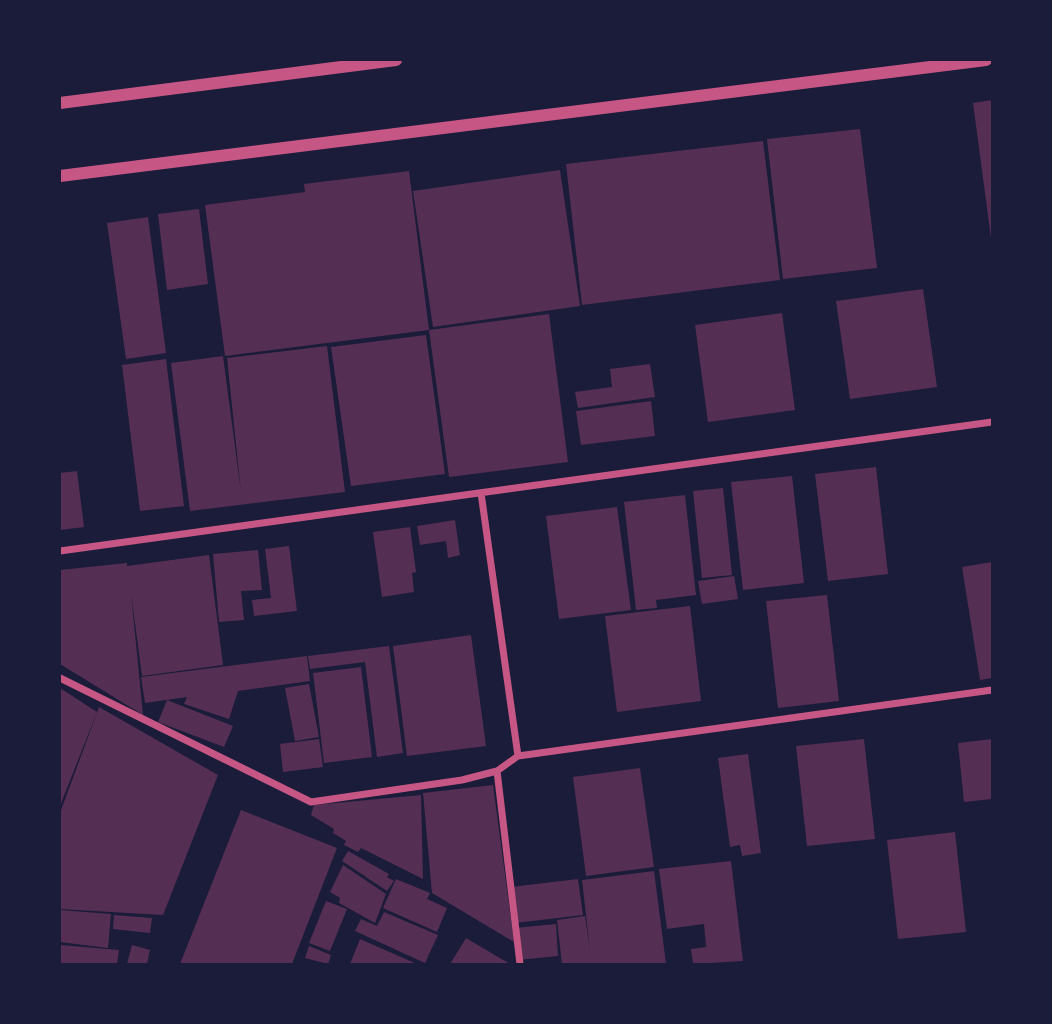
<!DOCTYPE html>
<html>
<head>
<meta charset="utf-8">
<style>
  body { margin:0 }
  #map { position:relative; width:1052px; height:1024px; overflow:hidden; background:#1b1b3a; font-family:"Archivo Narrow",sans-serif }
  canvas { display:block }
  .frame { position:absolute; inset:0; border:61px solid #1b1b3a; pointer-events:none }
</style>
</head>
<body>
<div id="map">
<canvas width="1052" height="1024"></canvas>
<div class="frame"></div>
</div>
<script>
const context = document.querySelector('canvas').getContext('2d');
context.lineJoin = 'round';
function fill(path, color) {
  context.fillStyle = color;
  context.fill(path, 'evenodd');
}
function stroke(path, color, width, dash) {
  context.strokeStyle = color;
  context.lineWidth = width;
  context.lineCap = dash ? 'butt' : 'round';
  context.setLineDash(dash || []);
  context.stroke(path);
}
fill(new Path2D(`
  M992 100V238H991L973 103Z
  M860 129 877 268 783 279 767 139Z
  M763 141 780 280 582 305 566 164Z
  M560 170 580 306 433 327 413 191Z
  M409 171 429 330 225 356 205 205 305 192 304 184Z
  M199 209 208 284 167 290 158 214Z
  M148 217 166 353 126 359 107 223Z
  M923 289 937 387 850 399 836 301Z
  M782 313 795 410 708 422 695 325Z
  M549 314 568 462 449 477 429 330Z
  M426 335 445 474 351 486 331 347Z
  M327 346 345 492 190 511 171 363 223 356 241 492 227 358Z
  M166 359 184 506 140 511 122 365Z
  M650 364 655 397 578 408 575 392 612 387 610 369Z
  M651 401 655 436 581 445 576 411Z
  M876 467 888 574 828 581 815 474Z
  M77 471 84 527 60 530V473Z
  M792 476 804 583 743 590 731 482Z
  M723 488 732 575 702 578 693 491Z
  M685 495 696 595 656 600 657 608 636 610 624 502Z
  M617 507 631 610 559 619 546 516Z
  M455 520 460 555 448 558 446 541 420 545 417 526Z
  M410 527 416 572 412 573 414 592 382 597 373 532Z
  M289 546 297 611 254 616 252 600 271 598 265 549Z
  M258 550 262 590 241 591 244 620 219 622 213 554Z
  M209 555 223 665 142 676 131 593 143 715 60 664V570L127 563V566Z
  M992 562V678L980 680 962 567Z
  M734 576 738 599 702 604 698 581Z
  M827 595 839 701 778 708 766 601Z
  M690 606 701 701 617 712 605 616Z
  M471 635 486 746 407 756 393 646Z
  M389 646 403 753 377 757 365 662 310 669 308 656Z
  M307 656 310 681 238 691 229 719 184 704 187 697 145 703 141 677Z
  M361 667 372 757 324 763 313 673Z
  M309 684 319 737 295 741 285 688Z
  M60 688 97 712 60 806Z
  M167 700 233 726 224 747 158 722Z
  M99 707 218 775 163 915 60 909V813Z
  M319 739 323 767 283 772 280 744Z
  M864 739 875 839 807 846 796 746Z
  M992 739V799L964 802 958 743Z
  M748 754 761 853 742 856 740 845 730 847 718 758Z
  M640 768 654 867 586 876 573 777Z
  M493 785 514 942 432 893 423 793Z
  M421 795 423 879 361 848 358 852 344 845 346 841 333 833 334 829 311 815 314 805Z
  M241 810 337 848 292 964H180Z
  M955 832 966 932 898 939 887 840Z
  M348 851 389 874 387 877 394 881 387 891 342 861Z
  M731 861 743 961 693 964 691 949 706 947 704 924 667 929 659 869Z
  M343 865 386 894 375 923 339 903 340 898 330 892Z
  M654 871 666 964H562L557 920 585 916 590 950 582 880Z
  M396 879 430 893 427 899 447 908 437 932 383 908Z
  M578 879 583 915 515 923 511 887Z
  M326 901 347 909 330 951 309 943Z
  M60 910 111 914 108 948 60 942Z
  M384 912 438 935 425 963 355 931 361 919 377 926Z
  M114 915 152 918 150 933 113 929Z
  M556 924 558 956 518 960 515 928Z
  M466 938 510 964H450Z
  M360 939 417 964H350Z
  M60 945 119 950 117 964H60Z
  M132 945 150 950 147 964H127Z
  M309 946 331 955 328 964 305 958Z`), '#542f53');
stroke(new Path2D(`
  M481 493 518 756 497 771
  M60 551 992 422
  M60 678 311 802 462 780 497 771 520 964
  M518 756 992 690`), '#c65784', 7);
stroke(new Path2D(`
  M60 103 396 60
  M60 176 986 60`), '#c65784', 12);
</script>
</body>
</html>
